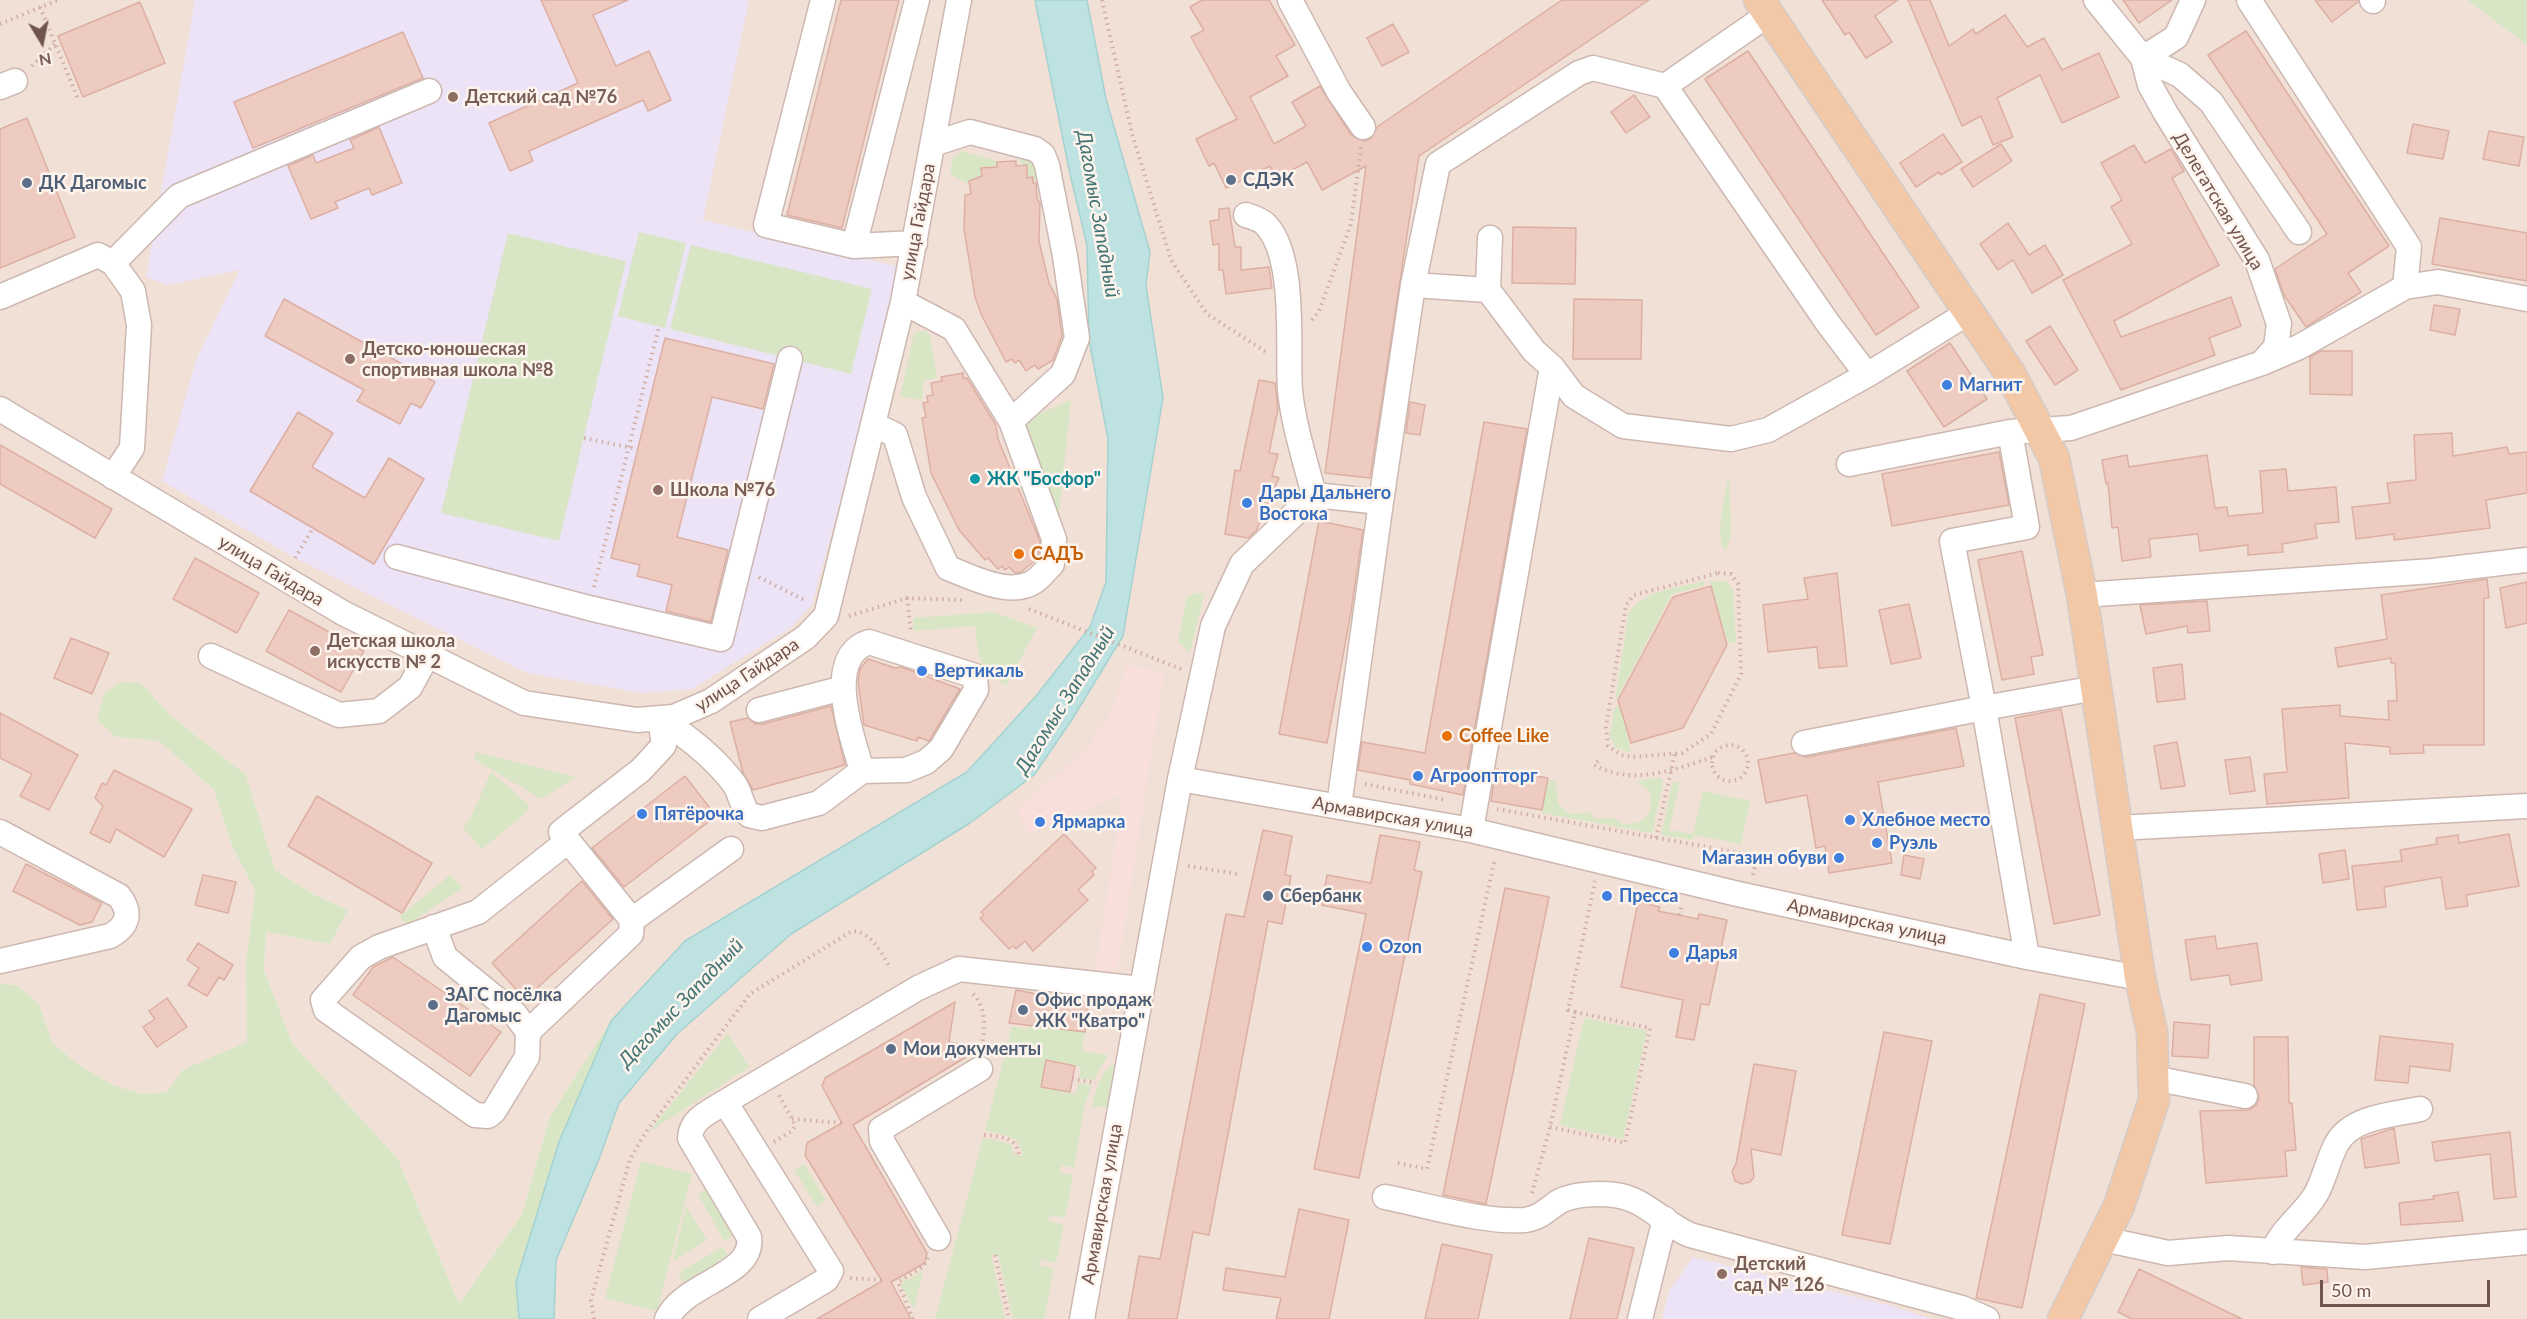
<!DOCTYPE html>
<html>
<head>
<meta charset="utf-8">
<style>
  body { margin:0 }
  #map { position:relative; width:2527px; height:1319px; overflow:hidden; background:#faefe7; font-family:Lato,sans-serif }
  canvas { display:block }
  .north { position:absolute; left:12px; top:12px; width:60px; height:60px; -webkit-text-stroke:4px #fdf4ed; paint-order:stroke; rotate:170deg; font-size:16px; font-weight:700; line-height:24px; text-align:center; color:#71544e }
  .north::after { content:''; display:block; margin:auto; width:21px; height:27px; background:#71544e; clip-path:polygon(50% 0,100% 100%,50% 72%,0 100%) }
  .scale { position:absolute; left:2320px; top:1280px; width:170px; height:27px; box-sizing:border-box; border:3px solid #71544e; border-top:0; padding-left:8px; font-size:18px; line-height:21px; white-space:nowrap; color:#71544e; -webkit-text-stroke:4px #fdf4ed; paint-order:stroke }
</style>
</head>
<body>
<div id="map">
<canvas width="2527" height="1319"></canvas>
<div class="north">N</div>
<div class="scale">50 m</div>
</div>
<script>
const context = document.querySelector('canvas').getContext('2d');
context.lineJoin = 'round';
function fill(path, color) {
  context.fillStyle = color;
  context.fill(path, 'evenodd');
}
function stroke(path, color, width, dash) {
  context.strokeStyle = color;
  context.lineWidth = width;
  context.lineCap = dash ? 'butt' : 'round';
  context.setLineDash(dash || []);
  context.stroke(path);
}
function write(font, color, halo, rows, align = 'center') {
  context.font = font + ' Lato,sans-serif';
  context.lineWidth = 5;
  context.setLineDash([]);
  context.textBaseline = 'middle';
  context.strokeStyle = halo;
  context.fillStyle = color;
  for (const [text, x, y, turn = 0] of rows) {
    context.save();
    context.translate(x, y);
    context.rotate((+turn || 0) * Math.PI / 180);
    context.textAlign = isNaN(turn) ? turn : align;
    if (halo) context.strokeText(text, 0, 0);
    context.fillText(text, 0, 0);
    context.restore();
  }
}
fill(new Path2D(`
  M0 0H1035L1070 174 1087 245 1089 340 1108 439 1106 582 1090 627 1037 695 967 772 685 941 611 1021 550 1116 522 1214 459 1304 398 1159 292 1043 264 970 266 932 330 944 348 910 313 894 275 870 246 775 170 715 141 683 116 737 159 741 214 790 231 844 255 891 246 962 247 1043 182 1070 167 1092 143 1094 115 1086 79 1065 52 1042 39 1004 17 985 0 984Z
  M1087 0H2467L2527 45V1319H554L556 1260 599 1159 619 1103 677 1034 791 934 970 823 1034 775 1113 654 1163 398 1146 285 1150 252 1106 99Z`), '#f1e0d6');
fill(new Path2D(`
  M1127 665 1164 673 1119 961 1116 969 1105 974 1095 973 1123 793 1029 834 1017 810 1088 747 1111 712Z`), '#f9dfdc');
fill(new Path2D(`
  M195 0H749L703 220 904 268 812 604 792 627 692 689 642 693 527 673 295 558 162 481 197 357 240 270 168 285 146 277Z
  M1693 1257 1888 1305 1932 1319H1662L1669 1291Z`), '#ece3f6');
fill(new Path2D(`
  M2467 0H2527V45Z
  M962 151 1004 163 986 193 953 176 950 171 953 157Z
  M1014 152 1033 155 1040 180 1023 183 1021 163Z
  M639 232 686 243 665 328 618 316Z
  M508 233 626 261 559 541 441 513Z
  M691 245 872 289 851 374 670 329Z
  M919 331H926L930 336 937 378 924 380 922 400 900 397 914 333Z
  M1071 400 1057 533 1020 422Z
  M1729 474 1731 536 1726 551C1713 542 1726 490 1729 474Z
  M1705 581 1703 586 1672 594 1615 702 1628 616C1638 590 1680 588 1705 581Z
  M1709 581H1727L1733 590 1736 642 1728 643Z
  M1197 593 1204 594 1190 652 1178 642 1187 596Z
  M993 612 1037 628 1006 686C978 667 978 657 975 626L914 631 913 618Z
  M120 682 141 683 170 715 246 775 275 870 313 894 348 910 330 944 266 932 264 970 292 1043 398 1159 459 1304 522 1214 550 1116 611 1021 559 1142 516 1282 519 1319H0V984L17 985 39 1004 52 1042 79 1065 115 1086 143 1094 167 1092 182 1070 247 1042 246 962 255 891 231 844 214 790 159 741 116 737 97 720 104 694Z
  M1621 706 1631 753 1615 747 1609 736 1615 707Z
  M476 752 576 777 541 799 474 759Z
  M491 772 530 806 522 816 482 849 462 827 469 821Z
  M1659 778 1662 779 1663 785 1652 833 1542 813 1548 780 1556 781 1558 803 1569 814 1589 812 1596 819 1614 818 1623 824C1645 826 1655 812 1650 791L1636 781Z
  M1680 782 1669 830 1693 834 1703 791 1750 801 1741 844 1694 835 1692 840 1661 835 1672 783Z
  M450 875 463 888 408 924 399 917Z
  M1037 994 1063 998 1059 1029 1085 1032 1082 1051 1108 1055 1094 1080 1079 1078 1081 1067 1046 1061 1041 1087 1076 1094 1078 1083 1092 1085 1085 1104 1074 1168 1062 1165 1060 1173 1073 1175 1065 1218 1050 1215 1048 1221 1064 1225 1056 1263 1040 1260 1038 1265 1054 1269 1044 1319H1013L998 1256 991 1254 1005 1319H935L983 1138 1011 1144 1014 1154 1023 1156C1021 1135 1002 1134 985 1131L1012 1026 1029 1030Z
  M1584 1018 1647 1031 1623 1139 1560 1125Z
  M728 1033 749 1067 649 1132Z
  M1114 1064 1116 1067 1109 1107H1092C1094 1095 1102 1068 1114 1064Z
  M641 1161 692 1174 657 1311 605 1298Z
  M804 1164 826 1201 817 1207 794 1170Z
  M711 1186 737 1233 724 1241 698 1194Z
  M686 1206 707 1240 673 1261Z
  M723 1247 731 1260 686 1286 678 1273Z
  M923 1271 914 1309 900 1284Z`), '#d9e6c6');
const water = new Path2D(`
  M1035 0H1087L1106 99 1150 252 1146 285 1163 398 1123 636 1071 721 1034 775 970 823 791 934 677 1034 619 1103 599 1159 556 1260 554 1319H519L516 1282 559 1142 611 1021 685 941 967 772 1037 695 1090 627 1106 582 1108 439 1089 340 1087 245 1070 174Z`);
fill(water, '#bde2e1');
stroke(water, '#a4d2d1', 1.5);
const building = new Path2D(`
  M541 0H628L593 15 616 66 649 51 671 100 648 111 643 100 529 151 533 161 510 171 489 123 578 83Z
  M841 0H899L842 228 787 215Z
  M1202 0H1269L1295 45 1276 56 1288 76 1250 97 1274 144 1306 126 1292 102 1320 86 1351 135 1365 141 1371 138 1377 127 1562 0H1649L1419 156 1370 478 1325 473 1366 166 1322 190 1307 162 1277 178 1270 166 1226 188 1214 163 1209 166 1196 139 1237 119 1191 37 1204 30 1190 7Z
  M1822 0H1898L1875 16 1892 42 1866 58 1849 32 1845 35Z
  M1908 0H1930L1949 46 1973 29 1976 34 2005 15 2027 47 2044 38 2062 70 2099 53 2119 97 2062 123 2040 75 1997 98 2013 137 1993 145 1981 116 1962 126Z
  M2123 0H2172L2139 23Z
  M2315 0H2358V2L2332 22Z
  M140 2 165 63 83 97 58 36Z
  M1393 24 1409 52 1382 66 1367 38Z
  M2246 31 2389 246 2348 273 2361 292 2306 327 2284 295 2275 269 2327 234 2208 55Z
  M403 32 423 78 253 148 234 102Z
  M1748 51 1919 307 1876 335 1705 79Z
  M1634 95 1650 117 1626 133 1611 112Z
  M27 118 75 237 0 268V129Z
  M2413 124 2449 131 2443 159 2407 153Z
  M379 127 402 183 372 195 369 188 335 202 338 208 311 219 288 166 313 155 316 163 354 148 350 140Z
  M2489 131 2524 137 2519 166 2483 159Z
  M1943 134 1962 162 1941 175 1939 172 1916 187 1900 163Z
  M2001 144 2012 161 1973 187 1961 169Z
  M2134 145 2145 163 2171 149 2184 171 2172 178 2219 265 2114 321 2121 337 2231 297 2241 326 2209 338 2215 355 2121 390 2063 280 2132 244 2111 207 2122 200 2101 163Z
  M1016 161V166L1027 165V178L1033 177V183H1036L1037 199 1040 203 1039 241 1049 283 1057 299 1062 336 1053 360 1038 369 1035 365 1026 371 1019 360 1015 363 1012 359 1006 362 982 316 975 297 964 229 965 195 971 194 969 181 982 176 981 168 997 167V162Z
  M1229 208 1235 247H1241V270L1269 267 1272 288 1226 294 1223 270H1219V244L1213 245 1210 221 1219 220V209Z
  M2440 218 2527 233V281L2432 264Z
  M2008 223 2029 255 2045 245 2063 275 2032 293 2013 260 1998 270 1980 244Z
  M1513 227 1576 228 1575 284 1512 283Z
  M284 299 435 382 421 408 411 403 400 424 357 401 364 390 265 336Z
  M1574 299 1642 300 1641 359H1573Z
  M2434 305 2460 309 2455 335 2430 330Z
  M2050 326 2078 370 2055 385 2026 341Z
  M665 338 774 364 763 409 712 397 677 537 728 550 711 622 666 611 672 585 637 576 640 565 611 558Z
  M1950 343 1987 399 1944 427 1907 371Z
  M2321 351H2352V395L2310 394V357Z
  M963 373V378H967L996 425 998 439 1040 541 1038 558 1021 572 1015 573 1009 567 1005 570 1002 566 998 569 988 558 985 560 959 530 931 473 922 418 926 417 923 403 928 402 927 396 933 395 931 383 942 381 941 377Z
  M1259 380 1275 383 1278 409 1269 453 1278 454 1272 476 1279 478 1256 531 1248 538 1225 534 1235 470 1240 471Z
  M1410 402 1425 405 1420 435 1406 433Z
  M298 412 333 433 312 467 365 498 389 458 424 479 374 564 250 491Z
  M1484 422 1527 429 1463 795 1410 784V780L1358 770 1362 742 1425 753Z
  M2452 433 2453 456 2507 447 2509 454 2527 452V493L2486 500 2490 528 2394 540V534L2356 539 2352 507 2390 503 2387 483 2416 480 2414 435Z
  M0 445 112 509 95 538 0 484Z
  M1999 452 2009 505 1892 526 1882 474Z
  M2127 455 2129 467 2207 455 2215 508 2227 507 2228 516 2263 513 2260 471 2286 469 2288 491 2336 487 2339 522 2315 524 2317 538 2282 544 2283 552 2248 555V545L2200 551 2198 534 2149 539 2151 557 2122 561 2118 527 2112 528 2108 483 2106 484 2102 460Z
  M1319 521 1363 530 1351 612 1327 743 1279 734Z
  M2022 551 2043 655 2031 657 2034 674 2002 680 1978 560Z
  M195 558 259 593 237 633 173 599Z
  M1837 573 1847 666 1819 668 1817 647 1768 652 1763 605 1808 599 1804 578Z
  M2487 579 2489 598H2484V745H2423L2424 753 2390 754V747L2345 743 2349 798 2267 804 2264 774 2287 772 2282 709 2340 705V716L2389 720 2388 701H2397L2395 663H2391V658L2338 667 2335 648 2387 639 2381 595Z
  M2527 582V623L2506 628 2500 588Z
  M1711 586 1727 645 1683 728 1631 743 1618 700 1673 597Z
  M2207 601 2210 631 2188 633 2187 626 2146 634 2140 605Z
  M1909 604 1921 658 1891 664 1879 610Z
  M289 610 364 651 341 692 266 651Z
  M71 638 109 653 92 694 54 678Z
  M868 659 895 668 901 667 960 689 929 741 918 737 917 741 864 725 858 682 860 669Z
  M2182 664 2185 699 2157 702 2153 668Z
  M831 706 845 765 753 790 743 773 730 722 748 718 755 724H763Z
  M2061 709 2100 915 2054 924 2015 718Z
  M0 713 78 755 49 810 20 796 32 774 0 758Z
  M1956 728 1964 766 1878 782 1892 863 1829 873 1825 846 1816 848 1807 795 1766 803 1758 760 1794 753 1807 757Z
  M2177 742 2185 786 2161 789 2154 746Z
  M2250 757 2255 791 2230 794 2225 760Z
  M1496 769 1548 778 1542 810 1491 801Z
  M114 770 192 809 164 857 116 829 110 843 90 833 103 806 95 798 102 783 106 785Z
  M685 776 716 816 624 887 592 848Z
  M317 796 432 863 402 913 288 846Z
  M1263 830 1292 836 1285 875 1291 876 1282 924 1268 921 1209 1235 1193 1232 1177 1319H1128L1139 1256 1160 1259 1226 914 1244 917Z
  M1064 834 1096 868 1092 871 1094 875 1078 890 1088 900 1033 951 1025 941 1016 949 1013 946 1009 949 980 918 984 915 981 912Z
  M2509 834 2519 886 2466 895 2468 906 2446 909 2441 877 2384 887 2386 907 2357 910 2352 866 2402 861 2400 850 2437 844 2436 838 2458 835 2459 843Z
  M1380 835 1420 842 1414 870 1422 872 1359 1178 1314 1169 1366 914 1322 905 1327 875 1371 883Z
  M2345 850 2349 879 2323 883 2319 854Z
  M1904 855 1924 859 1920 879 1901 875Z
  M26 864 102 903 92 922 80 925 13 891Z
  M203 875 236 882 228 913 195 905Z
  M582 881 613 919 525 999 492 963Z
  M1505 888 1549 897 1486 1204 1443 1195Z
  M1638 902 1660 907 1658 911 1698 919 1699 914 1727 920 1709 1005 1701 1004 1694 1040 1676 1037 1683 1000 1621 987Z
  M2215 936 2217 949 2257 943 2262 980 2231 985 2229 975 2191 980 2185 940Z
  M198 943 233 965 224 980 219 977 207 996 188 985 199 968 187 960Z
  M393 957 501 1032 470 1076 353 995 373 967Z
  M1016 990 1088 1004 1085 1032 1009 1023Z
  M2040 994 2085 1004 2022 1308 1976 1298Z
  M167 998 187 1027 157 1047 143 1027 155 1019 149 1011Z
  M955 1002 949 1042 981 1048 853 1125 927 1253 925 1263 891 1282 911 1319H817L882 1281 805 1155 807 1143 842 1123 822 1086 825 1078Z
  M2174 1022 2210 1025 2208 1058 2172 1056Z
  M1884 1032 1932 1041 1890 1244 1842 1235Z
  M2380 1036 2453 1044 2450 1071 2410 1066 2408 1083 2375 1080Z
  M2254 1037H2288L2289 1103H2292L2296 1150 2285 1151 2287 1176 2206 1183 2200 1111 2249 1110 2256 1105 2259 1098 2254 1085Z
  M1046 1060 1075 1066 1070 1092 1041 1087Z
  M1754 1064 1796 1071 1781 1155 1751 1149 1754 1177 1750 1182 1742 1184 1735 1181 1732 1171 1736 1164Z
  M2394 1128 2399 1163 2365 1168 2361 1139Z
  M2510 1132 2516 1197 2494 1199 2490 1154 2435 1161 2432 1142Z
  M2458 1192 2463 1221 2401 1225 2399 1203 2434 1199 2433 1196Z
  M1299 1209 1349 1220 1329 1319H1276L1281 1298 1223 1290 1226 1268 1285 1277Z
  M1589 1238 1634 1248 1617 1319H1570Z
  M1442 1244 1492 1255 1478 1319H1425Z
  M2301 1267 2327 1269 2328 1282 2303 1285Z
  M2139 1269 2242 1319H2132L2118 1312Z`);
fill(building, '#edcbc1');
stroke(building, '#ddafa3', 1.5);
const minor = new Path2D(`
  M823 0 766 225 854 246
  M1290 0 1339 92 1363 127
  M2096 0 2143 58 2150 85 2165 112 2257 260 2279 324 2276 347 2262 363
  M2193 0 2176 37 2143 58 2180 75 2211 102 2299 232
  M2249 0 2409 247 2405 287
  M2372 0 2373 1
  M1769 14 1665 86 1827 322 1867 375 1968 313
  M0 87 15 81
  M933 144 970 132 1035 149 1043 155 1047 165 1065 256 1077 338 1063 374 1011 421
  M1490 238 1488 290 1534 351 1552 367 1574 396 1623 426 1731 439 1768 430 1867 375
  M915 243 854 246 917 0
  M113 263 179 196 429 91
  M1413 285 1488 290
  M0 297 98 255 113 263 133 291 139 325 132 448 113 477
  M0 409 343 613 524 703 637 720 674 717 711 701 806 637 826 616 903 302 959 0
  M873 424 895 435 914 497 948 568C972 577 1010 598 1035 581 1041 577 1046 570 1052 564L1054 539 1011 421 954 329 903 302
  M1849 464 2010 432
  M1314 495 1381 502 1413 285 1438 164 1579 73 1593 68 1665 86
  M397 557 589 608 721 639 790 359
  M2082 595 2433 571 2527 560
  M211 656 339 715 379 711 410 687 427 656
  M759 710 843 688
  M660 719C687 736 716 759 735 785 741 795 742 807 749 815L762 818 819 803 862 771 906 770 926 762 941 749 976 690 975 676 869 642C822 657 853 739 862 771
  M1804 743 1984 708 1952 541 2027 527 2010 432 2071 428 2262 363 2299 347 2405 287 2438 282 2527 299
  M1180 779 1213 626 1242 564 1314 495C1305 460 1294 427 1290 391 1287 349 1297 258 1266 225 1262 220 1252 217 1246 215
  M1339 806 1381 502
  M2118 828 2527 806
  M1471 830 1552 367
  M0 832 119 896C132 913 128 926 110 936L0 961
  M632 920 561 832 641 770 664 745 660 719
  M434 927 445 957 515 1014 528 1032 527 1057 494 1111 488 1116 475 1115 326 1010 323 1000 361 957 379 947 478 912 568 841
  M2027 957 1984 708 2096 688
  M528 1032 631 934 632 920 731 849
  M2153 1078 2245 1096
  M1385 1197C1426 1205 1484 1223 1525 1220 1541 1218 1547 1209 1560 1201 1574 1194 1599 1193 1615 1195 1646 1199 1663 1224 1690 1235L1962 1308 1987 1319
  M938 1238 882 1141 881 1129 980 1069
  M2103 1239 2168 1253 2228 1248 2365 1257 2527 1242
  M2273 1252C2281 1229 2303 1216 2316 1194 2325 1178 2328 1159 2337 1143 2353 1116 2393 1115 2420 1109
  M667 1319C684 1282 755 1276 749 1237L690 1138C691 1118 710 1112 725 1102
  M760 1319 826 1280 831 1271 725 1102 918 988 959 969 1141 989
  M1082 1319 1180 779 1471 830 1738 894 2027 957 2140 978
  M1640 1319 1665 1219`);
const major = new Path2D(`
  M1759 0 2011 375 2054 458 2082 595 2140 978 2152 1032 2154 1100 2119 1206 2063 1319`);
stroke(minor, '#cdb8b1', 27);
stroke(major, '#d4ccca', 33);
stroke(new Path2D(`
  M1102 0 1132 134 1171 260 1207 314 1266 352
  M40 7 78 99
  M0 24 58 0
  M32 66 55 44
  M1312 320 1319 311 1351 224 1361 147
  M584 438 637 449
  M295 558 313 528
  M1718 573 1731 574 1738 584 1741 674 1711 734 1682 753 1632 757 1621 755 1608 746 1606 727 1626 605 1634 595Z
  M759 577 806 601
  M594 587 659 326
  M907 598 911 633
  M1029 609 1181 669
  M849 616 907 598 962 600
  M1712 763a18 18 0 1 1 36 0a18 18 0 1 1-36 0Z
  M1598 761 1594 765C1632 786 1674 770 1713 757
  M1365 784 1446 800
  M1497 809 1757 856 1753 875
  M1656 838 1675 753
  M1188 866 1239 874
  M1679 915 1682 904
  M973 994C987 1007 985 1032 981 1049
  M1072 1079 1096 1083
  M792 1119 842 1123
  M1550 1127 1625 1143 1650 1028 1575 1012
  M984 1135C1000 1137 1016 1136 1019 1155
  M774 1142 793 1130 795 1125 779 1095
  M1398 1163 1427 1169 1495 858
  M1532 1193 1550 1127 1575 1012 1568 1010 1595 881
  M995 1255 1009 1319
  M850 1278 882 1280
  M594 1319 591 1300 630 1159 646 1132 750 994 852 931C872 932 881 952 890 968
  M913 1319 898 1282 924 1266 928 1256`), '#d1aea4', 4, [1.5, 4.5]);
stroke(minor, '#fff', 24);
stroke(major, '#f2c8a6', 30);
for (const [x, y, r, color] of [
  [453,97,6,"#8d6e63"],
  [1231,180,6,"#5c6f8a"],
  [27,183,6,"#5c6f8a"],
  [350,359,6,"#8d6e63"],
  [1947,385,6,"#3f7fe0"],
  [975,479,6,"#0f9aa8"],
  [658,490,6,"#8d6e63"],
  [1247,503,6,"#3f7fe0"],
  [1019,554,6,"#e8710a"],
  [315,651,6,"#8d6e63"],
  [922,671,6,"#3f7fe0"],
  [1447,736,6,"#e8710a"],
  [1418,776,6,"#3f7fe0"],
  [642,814,6,"#3f7fe0"],
  [1850,820,6,"#3f7fe0"],
  [1040,822,6,"#3f7fe0"],
  [1877,843,6,"#3f7fe0"],
  [1839,858,6,"#3f7fe0"],
  [1268,896,6,"#5c6f8a"],
  [1607,896,6,"#3f7fe0"],
  [1367,947,6,"#3f7fe0"],
  [1674,953,6,"#3f7fe0"],
  [433,1005,6,"#5c6f8a"],
  [1023,1010,6,"#5c6f8a"],
  [891,1049,6,"#5c6f8a"],
  [1722,1274,6,"#8d6e63"]
]) {
  const dot = new Path2D();
  dot.arc(x, y, r, 0, 2 * Math.PI);
  context.fillStyle = color;
  context.fill(dot);
  stroke(dot, '#fdf4ed', 2);
}
write('bold 18px', '#785e54', '#fdf4ed', [
  ["Детский сад №76",465,97],
  ["Детско-юношеская",362,349],
  ["спортивная школа №8",362,370],
  ["Школа №76",670,490],
  ["Детская школа",327,641],
  ["искусств № 2",327,662],
  ["Детский",1734,1264],
  ["сад № 126",1734,1285]
], 'left');
write('bold 18px', '#4e5e75', '#fdf4ed', [
  ["СДЭК",1243,180],
  ["ДК Дагомыс",39,183],
  ["Сбербанк",1280,896],
  ["ЗАГС посёлка",445,995],
  ["Дагомыс",445,1016],
  ["Офис продаж",1035,1000],
  ["ЖК \"Кватро\"",1035,1021],
  ["Мои документы",903,1049]
], 'left');
write('18px', '#71544e', '#fdf4ed', [
  ["Делегатская улица",2218,201,59],
  ["улица Гайдара",918,222,-79],
  ["улица Гайдара",271,571,31],
  ["улица Гайдара",747,675,-33],
  ["Армавирская улица",1393,817,10],
  ["Армавирская улица",1867,922,12],
  ["Армавирская улица",1102,1204,-80]
]);
write('bold 18px', '#366cbe', '#fdf4ed', [
  ["Магнит",1959,385],
  ["Дары Дальнего",1259,493],
  ["Востока",1259,514],
  ["Вертикаль",934,671],
  ["Агрооптторг",1430,776],
  ["Пятёрочка",654,814],
  ["Хлебное место",1862,820],
  ["Ярмарка",1052,822],
  ["Руэль",1889,843],
  ["Магазин обуви",1827,858,"right"],
  ["Пресса",1619,896],
  ["Ozon",1379,947],
  ["Дарья",1686,953]
], 'left');
write('bold 18px', '#0d838f', '#fdf4ed', [
  ["ЖК \"Босфор\"",987,479]
], 'left');
write('bold 18px', '#c56008', '#fdf4ed', [
  ["САДЪ",1031,554],
  ["Coffee Like",1459,736]
], 'left');
write('italic 20px', '#437574', '#fdf4ed', [
  ["Дагомыс Западный",1098,214,80],
  ["Дагомыс Западный",1065,700,-58],
  ["Дагомыс Западный",681,1003,-46]
]);
</script>
</body>
</html>
